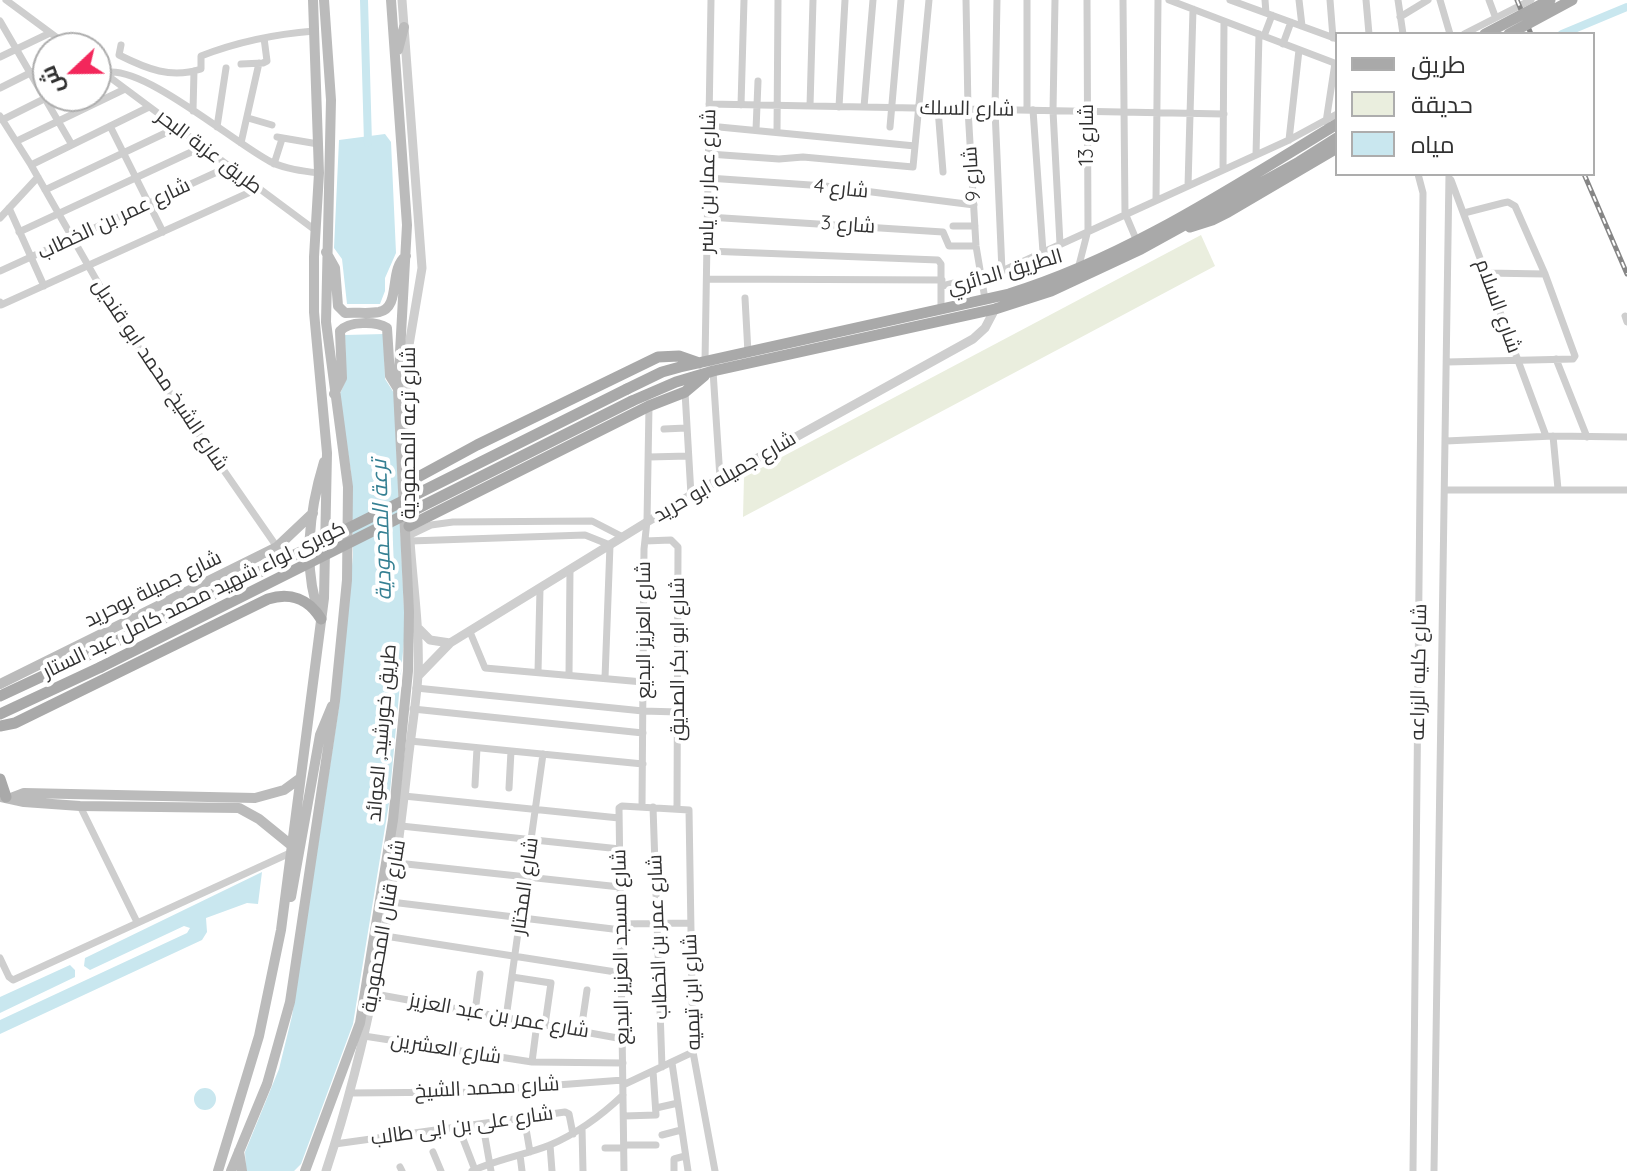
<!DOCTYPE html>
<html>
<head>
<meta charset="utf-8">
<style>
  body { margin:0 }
  #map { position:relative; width:1627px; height:1171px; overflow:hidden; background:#fff; font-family:Quicksand,Cairo,sans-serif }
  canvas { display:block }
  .legend { position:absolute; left:1335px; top:32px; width:260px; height:144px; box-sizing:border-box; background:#fff; border:2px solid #adadad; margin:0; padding:10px 14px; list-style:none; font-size:24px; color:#313131 }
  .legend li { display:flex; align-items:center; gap:16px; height:40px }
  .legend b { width:40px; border:2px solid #adadad }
  .north { position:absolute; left:32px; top:32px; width:80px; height:80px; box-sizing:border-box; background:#fff; border:2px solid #adadad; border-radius:50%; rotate:248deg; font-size:22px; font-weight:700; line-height:32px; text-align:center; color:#313131 }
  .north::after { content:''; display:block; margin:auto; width:28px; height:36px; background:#f3275b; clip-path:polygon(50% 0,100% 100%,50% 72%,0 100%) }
</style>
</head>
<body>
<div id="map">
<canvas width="1627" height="1171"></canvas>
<ul class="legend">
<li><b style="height:10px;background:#a9a9a9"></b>طريق</li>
<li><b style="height:22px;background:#eaeede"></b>حديقة</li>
<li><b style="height:22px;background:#c9e7ef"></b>مياه</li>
</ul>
<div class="north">ش</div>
</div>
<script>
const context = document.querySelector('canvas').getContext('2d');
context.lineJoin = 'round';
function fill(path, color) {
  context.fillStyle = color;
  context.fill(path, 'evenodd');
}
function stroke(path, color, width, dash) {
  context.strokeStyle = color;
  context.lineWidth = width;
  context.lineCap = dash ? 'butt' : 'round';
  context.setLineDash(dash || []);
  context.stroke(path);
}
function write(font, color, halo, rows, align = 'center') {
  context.font = font + ' Quicksand,Cairo,sans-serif';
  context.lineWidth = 8;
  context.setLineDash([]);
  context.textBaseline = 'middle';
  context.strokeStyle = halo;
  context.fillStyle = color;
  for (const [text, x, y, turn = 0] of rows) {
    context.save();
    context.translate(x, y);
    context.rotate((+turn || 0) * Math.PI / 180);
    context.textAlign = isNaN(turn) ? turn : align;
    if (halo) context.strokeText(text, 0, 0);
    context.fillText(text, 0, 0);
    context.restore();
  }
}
fill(new Path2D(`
  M1201 235 1215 266 743 517 744 477Z`), '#eaeede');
fill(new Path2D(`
  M385 134 391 142 396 253 385 278V291L380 304H347L342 259 334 248 339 140Z
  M384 334 385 379 394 393 405 630 389 803 353 1024 301 1164 294 1171H246L245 1152 279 1069 292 1016 339 706 353 555 351 472 339 396 346 380 345 335Z
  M262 872 258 904 247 903 206 918 207 932 202 940 0 1034V1020L187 933 190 928 184 926 90 970 84 966 85 958Z
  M70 965 75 970V977L0 1013V997Z
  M194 1099a11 11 0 1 1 22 0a11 11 0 1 1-22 0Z`), '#c9e7ef');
stroke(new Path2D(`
  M364 0 368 143
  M1562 34 1627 7`), '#c9e7ef', 8);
stroke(new Path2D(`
  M6 0 71 48
  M966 0 968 109 976 246 985 299
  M997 0 995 110 1002 271
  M1027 0V110
  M1055 0 1053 111 1060 244
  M1123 0 1125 213 1136 239
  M1169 0 1337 64
  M1230 0 1337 39
  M1265 0 1266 13
  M1299 0 1302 26
  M1330 0 1333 38
  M1366 0 1369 34
  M1398 0 1403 34
  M1440 0 1450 34
  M1489 0 1495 16
  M1400 17 1428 0
  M0 21 72 145
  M1464 34 1531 0
  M1264 36 1272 15
  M1283 44 1291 22
  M121 45 119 55C147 69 171 79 201 69V56C237 42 276 34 314 31
  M0 57 50 33
  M241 64 263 63 267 61 264 38
  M96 67 315 230
  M104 73C141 62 235 144 271 162 286 169 302 171 319 173
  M0 88 48 64
  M709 104 1224 114
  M741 105 744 0
  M810 106 813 0
  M839 107 845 0
  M864 107 873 0
  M938 109 943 172
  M1033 110 1043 252
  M193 111 194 71
  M0 116 31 165 118 318 277 547
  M248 118 272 125
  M2 120 50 96
  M1326 122 1335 63
  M110 126 163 232
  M709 126 915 146
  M217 127 226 68
  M890 127 901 0
  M756 130 758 81
  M777 132 778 0
  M277 137 318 144
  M1289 140 1299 50
  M17 141 125 89
  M241 143 259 63
  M709 154 779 159 803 157 913 167 929 0
  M1256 155 1259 34
  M274 164 282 139
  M31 165 149 107
  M1223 170 1224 21
  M708 178 825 186 974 205
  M1451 180 1546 436
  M1188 186 1193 9
  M45 190 176 128
  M1156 200 1158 0
  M9 208 44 286
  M708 217 943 232 949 246H976
  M0 218 38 177
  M953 226H975
  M19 232 202 147
  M707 251 938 260 941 264V309
  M1078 269 1088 230 1087 0
  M0 271 228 167
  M1486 273 1545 274
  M707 279 942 280
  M942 286 1002 271 1289 140 1337 114
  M745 298 748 353
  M0 302 1 305 257 189
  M1625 316 1627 322
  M1556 359 1587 437
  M705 362 711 0
  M1447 362 1573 359 1575 356 1545 274 1515 206 1508 202 1503 203 1464 213
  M713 371 720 478
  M685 392 691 495
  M664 429 686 428
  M1553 436 1558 489
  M1446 441 1553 436 1627 437
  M649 457 688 456
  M1446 490H1627
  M410 535 431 525 453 522 592 521 623 537
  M410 541 585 535 610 545 605 678
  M645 541 671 540 678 547 677 808
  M470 632 485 668 643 682
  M538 672 540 589
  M569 675 570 570
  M416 688 643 711 678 712
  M413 709 643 733
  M410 741 643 764
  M475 785 477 748
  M509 788 511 751
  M404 796 619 818
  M80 806 137 922
  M642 807 644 549 647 521 649 406
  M653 807 662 1067
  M401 826 620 849
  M397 863 620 887
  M391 902 621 930
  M621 924 690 923
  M385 936 622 973
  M0 958 9 977 13 980 290 853
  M512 977 551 983 545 1025
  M375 994 623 1039
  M475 1012 480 974
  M506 1018 543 754
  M581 1031 587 990
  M364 1036 532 1062 623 1063
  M532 1062 537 1023
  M672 1063 688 1171
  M623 1085 693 1052
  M350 1093 465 1092 623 1080
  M656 1108 678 1103
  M624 1116 656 1115 653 1071
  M524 1117 530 1152
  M458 1126 475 1170
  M582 1128 583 1171
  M662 1135 681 1130
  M485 1137 491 1171
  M335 1144 565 1112 569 1114 573 1134
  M550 1145 552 1171
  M624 1145H656
  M605 1148H624
  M433 1152 441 1171
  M520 1155 522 1171
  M400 1167 402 1171
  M472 1171C498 1159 525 1155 550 1145 578 1133 601 1116 623 1095
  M624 1171 619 808 622 806 689 810 693 1052 715 1171
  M674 1171V1159L685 1156
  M1413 1171 1423 193 1418 174
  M1434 1171 1449 174`), '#cecece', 7);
stroke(new Path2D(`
  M402 0 422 268 406 363 407 482
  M419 629 430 640 450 643
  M418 676 450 643 691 495 973 339 985 328 995 309
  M326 1171C369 1041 392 908 407 771 410 739 416 707 418 675 420 630 413 585 410 541`), '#cecece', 9);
stroke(new Path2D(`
  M398 50 404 27
  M326 252 335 268 338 306 345 313C356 312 368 314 379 312 402 307 388 269 406 256
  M334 394 342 378 340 331C349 321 376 321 387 328L390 376 398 389
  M320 616C302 568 309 511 324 462
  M0 684 277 547 313 513
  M0 797 24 802 80 806 239 808 259 819 291 845
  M11 798 24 793 255 798 284 790 299 779
  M291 897 320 735 332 706
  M239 1151 242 1171
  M218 1171 259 1036 281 930 324 598 327 453 314 312V257L319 173 313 0
  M231 1171 267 1084 290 1002 335 701 347 580 348 487 326 322 331 100 324 0
  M305 1171 360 1023 393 820 408 671 409 612 398 389 407 225 391 0`), '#bbb', 10);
stroke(new Path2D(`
  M1190 227 1212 220 1228 212 1337 148
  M627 389 662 372 680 367 1009 294C1126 258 1233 187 1337 124
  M632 401 676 382 713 371 995 309 1051 291 1141 249 1299 162 1337 138
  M407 483 477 445 658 357 679 356 699 363
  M409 526 649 406 685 392 704 376
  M0 696 88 655
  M0 714 101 667
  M0 726 15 723 268 599C290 592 309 599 321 619
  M0 779 6 797`), '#a9a9a9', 11);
const rail = new Path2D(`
  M1517 0 1531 34
  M1584 174 1627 274`);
stroke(rail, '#868686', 5);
stroke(rail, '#fff', 2, [6]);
stroke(new Path2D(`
  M1485 34 1550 0
  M1509 34 1572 0
  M88 655 315 545 627 389
  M101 667 632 401`), '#a9a9a9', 11);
write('20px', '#313131', '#fff', [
  ["شارع السلك",967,109,1],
  ["شارع 13",1087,135,-90],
  ["طريق عزبة البحر",209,152,37],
  ["شارع 9",972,174,-94],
  ["شارع عمار بن ياسر",708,181,-89],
  ["شارع 4",841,189,6],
  ["شارع عمر بن الخطاب",114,219,-25],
  ["شارع 3",848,225,4],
  ["الطريق الدائري",1005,272,-16],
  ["شارع السلام",1498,306,70],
  ["شارع الشيخ محمد ابو قنديل",160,375,56],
  ["شارع ترعه المحمودية",409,433,-90],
  ["شارع جميله ابو حريد",725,477,-30],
  ["شارع جميلة بوحريد",153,589,-26],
  ["كوبرى لواء شهيد محمد كامل عبد الستار",194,600,-26],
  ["شارع العزيز البديع",644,630,-90],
  ["شارع ابو بكر الصديق",678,659,-90],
  ["شارع كليه الزراعه",1419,672,-89],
  ["طريق خورشيد, العوائد",382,733,-85],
  ["شارع المختار",525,886,-82],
  ["شارع قنال المحمودية",384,926,-80],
  ["شارع عمر بن الخطاب",658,937,-92],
  ["شارع مسجد العزيز البديع",621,947,-91],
  ["شارع ابن تيميه",692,992,-92],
  ["شارع عمر بن عبد العزيز",499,1016,10],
  ["شارع العشرين",446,1049,9],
  ["شارع محمد الشيخ",487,1088,-3],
  ["شارع على بن ابى طالب",462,1126,-8]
]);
write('italic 22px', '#358093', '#fff', [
  ["ترعة المحمودية",382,530,-92]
]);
</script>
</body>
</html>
